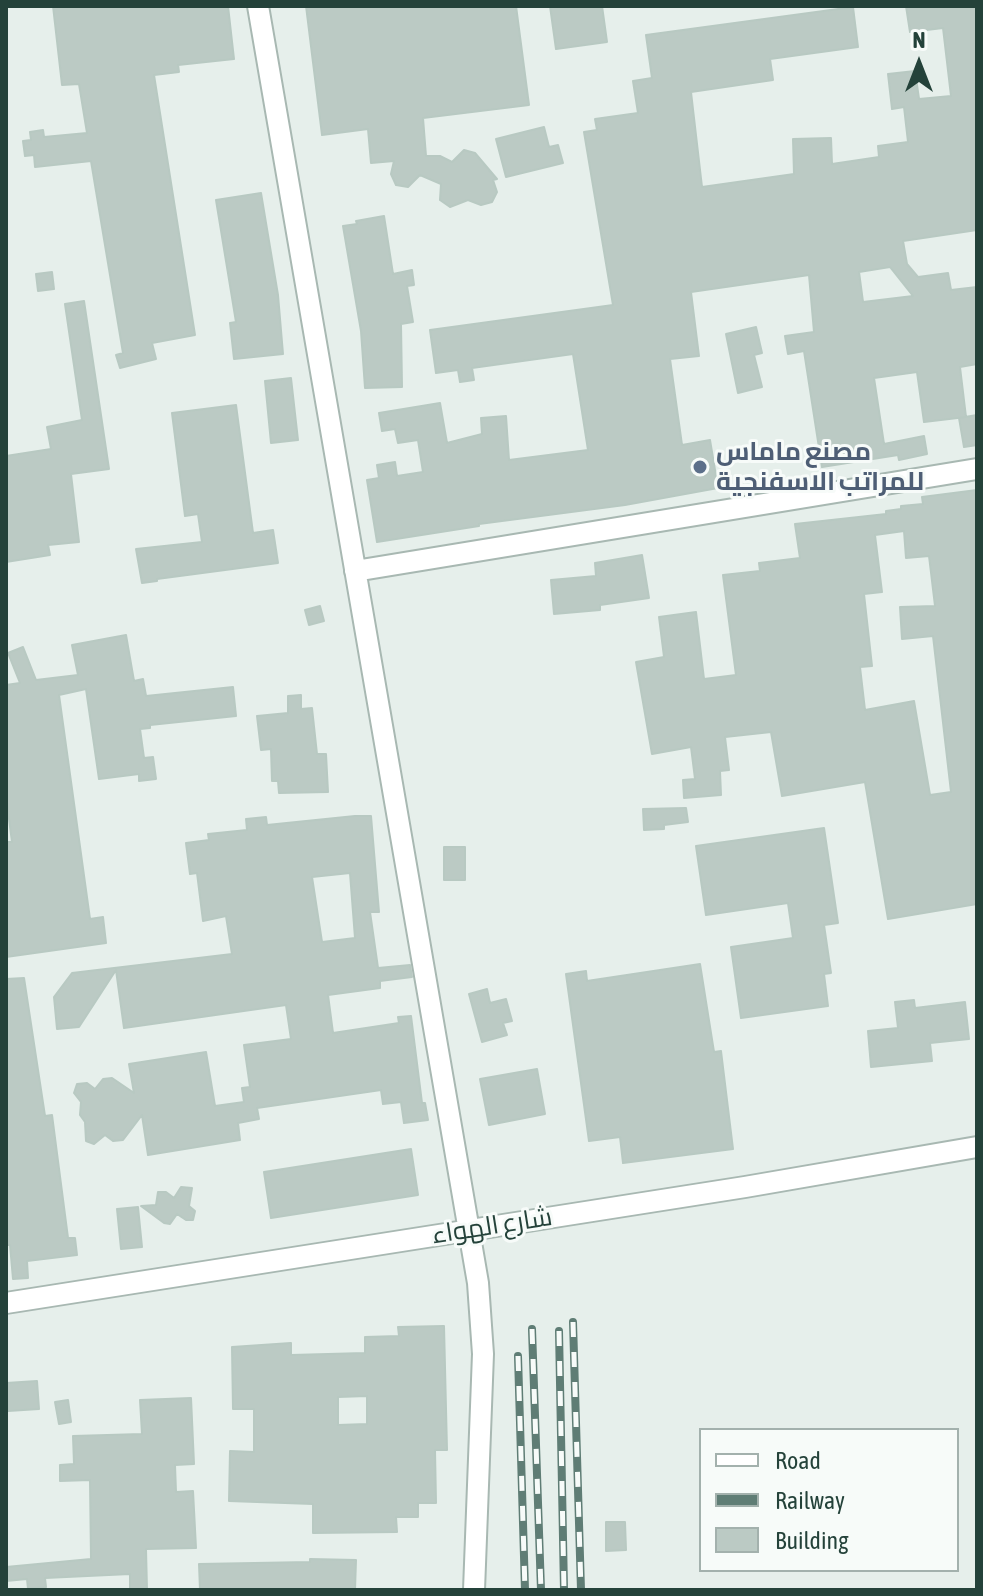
<!DOCTYPE html>
<html>
<head>
<meta charset="utf-8">
<style>
  body { margin:0 }
  #map { position:relative; width:983px; height:1596px; overflow:hidden; background:#e6efeb; font-family:"Asap Condensed",sans-serif }
  canvas { display:block }
  .frame { position:absolute; inset:0; border:8px solid #24423a; pointer-events:none }
  .legend { position:absolute; left:699px; top:1428px; width:260px; height:144px; box-sizing:border-box; background:#f7fbf9; border:2px solid #a3b1ad; margin:0; padding:10px 14px; list-style:none; font-size:24px; color:#24423a }
  .legend li { display:flex; align-items:center; gap:16px; height:40px }
  .legend b { width:40px; border:2px solid #a3b1ad }
  .north { position:absolute; left:879px; top:24px; width:80px; height:80px; -webkit-text-stroke:6px #f7fbf9; paint-order:stroke; rotate:0deg; font-size:22px; font-weight:700; line-height:32px; text-align:center; color:#24423a }
  .north::after { content:''; display:block; margin:auto; width:28px; height:36px; background:#24423a; clip-path:polygon(50% 0,100% 100%,50% 72%,0 100%) }
</style>
</head>
<body>
<div id="map">
<canvas width="983" height="1596"></canvas>
<div class="frame"></div>
<ul class="legend">
<li><b style="height:10px;background:#fff"></b>Road</li>
<li><b style="height:10px;background:#5f7d75"></b>Railway</li>
<li><b style="height:22px;background:#bbcac4"></b>Building</li>
</ul>
<div class="north">N</div>
</div>
<script>
const context = document.querySelector('canvas').getContext('2d');
context.lineJoin = 'round';
function fill(path, color) {
  context.fillStyle = color;
  context.fill(path, 'evenodd');
}
function stroke(path, color, width, dash) {
  context.strokeStyle = color;
  context.lineWidth = width;
  context.lineCap = dash ? 'butt' : 'round';
  context.setLineDash(dash || []);
  context.stroke(path);
}
function write(font, color, halo, rows, align = 'center') {
  context.font = font + ' "Asap Condensed",Cairo,sans-serif';
  context.lineWidth = 6;
  context.setLineDash([]);
  context.textBaseline = 'middle';
  context.strokeStyle = halo;
  context.fillStyle = color;
  for (const [text, x, y, turn = 0] of rows) {
    context.save();
    context.translate(x, y);
    context.rotate((+turn || 0) * Math.PI / 180);
    context.textAlign = isNaN(turn) ? turn : align;
    if (halo) context.strokeText(text, 0, 0);
    context.fillText(text, 0, 0);
    context.restore();
  }
}
const building = new Path2D(`
  M53 6H228L234 59 178 65 179 72 154 75 195 335 152 343 156 359 120 368 116 355 123 353 91 161 35 167 34 155 25 156 23 141 31 140 30 132 43 130 44 137 87 133 79 84 62 85Z
  M306 6H516L529 105 423 118 426 156H440L452 162 464 150 475 153 497 179 493 180 497 192 492 202 481 205 468 200 450 207 440 200 441 184 420 175 408 187 396 185 391 174 394 161 371 163 368 129 322 135Z
  M550 6H602L607 42 556 49Z
  M906 6H977V230L903 241 907 264 918 277 948 273 951 290 977 287V364L960 367 966 417 924 422 917 372 874 378 884 444 924 436 927 454 899 460 898 455 822 467 804 351 788 354 785 336 814 332 809 275 691 292 699 356 670 359 682 445 710 440 718 488 625 505 479 524V526L377 542 367 480 379 478 377 465 395 462 397 476 423 472 418 440 398 443 395 429 382 431 379 413 440 403 447 443 482 434 481 418 506 416 509 460 588 450 573 354 472 368 474 380 460 382 458 370 436 373 430 330 613 305 584 132 597 130 595 119 638 113 633 81 652 78 646 35 853 7 858 47 770 59 773 80 691 92 702 187 794 174 793 139 831 138 832 164 879 157 878 146 908 142 904 107 892 109 888 74 915 71 919 99 951 96 943 28 910 32ZM890 267 913 296 863 302 859 272Z
  M544 127 549 147 558 145 563 163 506 177 496 139Z
  M261 193 278 295 283 354 234 359 230 323 236 322 216 200Z
  M384 216 393 274 412 270 414 285 407 286 413 322 401 324 402 387 365 388 361 331 343 226 357 224 356 221Z
  M52 272 54 289 38 291 36 274Z
  M84 301 109 469 71 474 79 542 48 545 50 555 6 562V456L51 449 47 427 82 420 65 304Z
  M756 327 762 353 754 355 762 387 738 393 726 334Z
  M291 378 298 440 271 443 265 381Z
  M236 405 253 533 273 530 278 563 157 579V581L142 583 136 549 202 542 198 514 185 516 172 413Z
  M977 415V445L964 447 959 418Z
  M977 490V904L888 919 865 782 782 796 771 732 725 737 729 770 720 771 721 795 684 798 683 780 695 779 691 747 652 754 636 662 664 657 659 617 696 612 704 679 736 675 723 575 760 571 759 563 800 558 795 524 886 514V511L901 509V506L923 504 922 497ZM904 531 906 558 929 556 935 606 900 607 902 639 933 636 951 792 930 795 914 701 865 710 860 667 872 666 864 594 882 592 875 535Z
  M642 555 649 598 600 605V610L554 614 551 580 596 576 595 563Z
  M320 606 324 621 309 625 305 610Z
  M126 635 134 681 143 679 146 696 233 687 236 716 150 725V728L140 729 144 758 153 757 156 779 139 781V774L99 779 86 689 59 695 90 919 103 917 106 943 6 957V842H12L6 796V685L20 683 8 653 23 647 36 680 78 675 72 645Z
  M301 695V709L312 708 317 754H326L328 792 279 793 278 781H272L271 749 261 750 257 716 288 713V696Z
  M686 808 688 822 664 825V829L644 830 643 809Z
  M355 816H371L379 912H370L378 968 410 965 412 977 380 981V988L328 995 333 1033 399 1023 398 1017 411 1016 422 1103H425L428 1120 404 1123 401 1102 383 1104 381 1090 257 1108 259 1119 238 1123 240 1140 148 1155 142 1115 123 1140 113 1141 105 1135 94 1144 86 1141 85 1122 80 1115 81 1102 74 1093 77 1084 87 1083 95 1089 103 1079 112 1078 134 1093 129 1064 206 1052 215 1106 244 1102 242 1088 250 1087 244 1045 291 1039 286 1005 124 1028 116 970 79 1027 57 1029 54 997 72 973 232 954 226 916 203 921 197 873 190 874 186 843 209 840 208 834 247 830 246 819 266 817 267 825ZM350 873 355 938 322 942 312 877Z
  M824 828 838 923 824 925 831 973 824 974 828 1006 741 1018 731 947 793 938 788 903 706 915 696 846Z
  M444 847H465V880H444Z
  M700 964 714 1052 721 1051 733 1149 623 1163 620 1137 589 1141 566 974 586 971 587 981Z
  M24 978 45 1116 52 1115 68 1238H75L77 1255 27 1261 28 1278 13 1279 10 1245H7L6 1234V979Z
  M487 989 490 1003 506 999 512 1021 503 1023 507 1035 482 1042 469 994Z
  M914 1000 915 1008 965 1002 969 1039 930 1043 932 1061 871 1067 868 1031 898 1028 895 1002Z
  M537 1069 545 1114 489 1125 480 1079Z
  M411 1149 418 1195 271 1218 264 1172Z
  M181 1187 192 1188 189 1206 195 1211 193 1220H186L177 1214 170 1224 164 1223 141 1206 156 1205 158 1192H166L174 1198Z
  M138 1207 142 1247 121 1249 117 1209Z
  M444 1326 447 1450H435L436 1503H418V1517H396L397 1532 313 1533V1504L229 1501 230 1451 254 1452V1409H233L232 1347 291 1343V1355L365 1353V1337L399 1336 398 1327ZM367 1396V1424L338 1425V1397Z
  M37 1381 39 1409 8 1411 6 1383Z
  M191 1398 194 1464 175 1465 176 1492 193 1491 196 1548 146 1549 147 1590H130V1574L45 1578 46 1587 28 1589 27 1579 6 1581V1567L91 1559 90 1480 60 1481V1465L74 1464 73 1436 142 1434 140 1400Z
  M68 1400 71 1422 59 1424 55 1402Z
  M606 1522H625L626 1550 606 1551Z
  M310 1559 356 1560 355 1590H200L199 1564 310 1562Z`);
fill(building, '#bbcac4');
stroke(building, '#b8c9c2', 2);
const minor = new Path2D(`
  M258 6 478 1283 483 1354 474 1590
  M355 571 977 469
  M6 1303 745 1187 977 1147`);
stroke(minor, '#a8b8b2', 24);
stroke(minor, '#fff', 20);
const rail = new Path2D(`
  M573 1322 581 1590
  M532 1329 541 1590
  M559 1331 564 1590
  M518 1356 525 1590`);
stroke(rail, '#5f7d75', 8);
stroke(rail, '#f7fbf9', 5, [15]);
for (const [x, y, r, color] of [
  [700,467,8,"#5c6f8a"]
]) {
  const dot = new Path2D();
  dot.arc(x, y, r, 0, 2 * Math.PI);
  context.fillStyle = color;
  context.fill(dot);
  stroke(dot, '#f7fbf9', 3);
}
write('bold 26px', '#4e5e75', '#f7fbf9', [
  ["مصنع ماماس",716,452],
  ["للمراتب الاسفنجية",716,482]
], 'left');
write('26px', '#24423a', '#f7fbf9', [
  ["شارع الهواء",492,1226,-9]
]);
</script>
</body>
</html>
